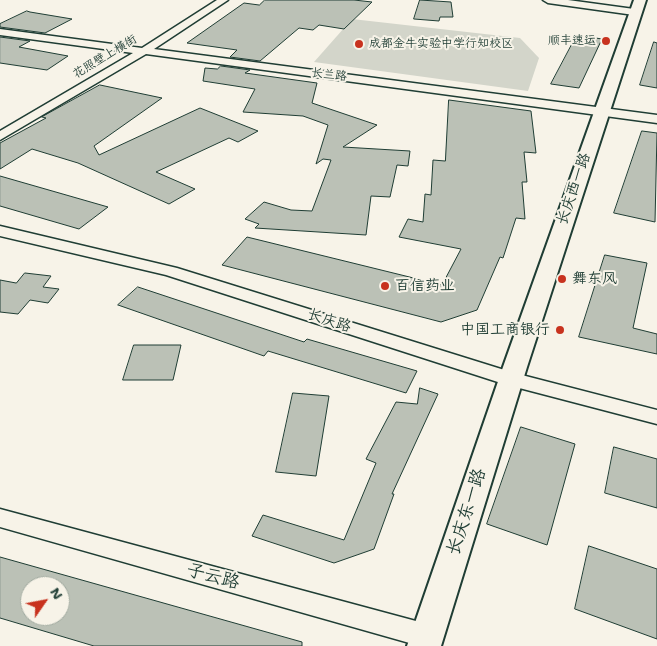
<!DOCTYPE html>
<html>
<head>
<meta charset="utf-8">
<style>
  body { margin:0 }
  #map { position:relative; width:657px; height:646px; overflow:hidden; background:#f7f3e8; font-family:"Shantell Sans",sans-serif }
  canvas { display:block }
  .north { position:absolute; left:20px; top:576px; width:50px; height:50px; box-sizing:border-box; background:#f7f3e8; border:1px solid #a1aaa0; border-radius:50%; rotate:57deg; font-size:14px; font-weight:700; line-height:20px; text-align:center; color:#1f3d34 }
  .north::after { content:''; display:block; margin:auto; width:18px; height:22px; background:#c8321e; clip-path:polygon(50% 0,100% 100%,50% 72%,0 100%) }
</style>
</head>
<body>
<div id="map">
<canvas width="657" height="646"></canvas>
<div class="north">N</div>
</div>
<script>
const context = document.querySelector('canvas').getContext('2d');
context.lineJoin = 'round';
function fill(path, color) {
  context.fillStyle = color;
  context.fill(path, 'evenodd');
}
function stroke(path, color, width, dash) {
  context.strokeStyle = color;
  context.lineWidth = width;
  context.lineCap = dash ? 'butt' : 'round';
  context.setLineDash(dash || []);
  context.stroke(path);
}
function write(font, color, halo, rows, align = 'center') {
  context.font = font + ' "Shantell Sans","LXGW WenKai TC",sans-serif';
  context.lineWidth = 4;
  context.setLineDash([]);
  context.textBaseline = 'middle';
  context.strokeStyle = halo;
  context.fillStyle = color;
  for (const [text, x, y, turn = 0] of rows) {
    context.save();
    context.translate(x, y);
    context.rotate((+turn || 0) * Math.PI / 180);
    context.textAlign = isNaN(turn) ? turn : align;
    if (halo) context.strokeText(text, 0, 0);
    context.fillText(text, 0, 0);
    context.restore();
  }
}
fill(new Path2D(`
  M352 19 520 38 539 58 528 91 314 62Z`), '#d3d5ca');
const building = new Path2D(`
  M265 0H354L372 2 344 29 319 25 313 30 299 28 260 61 230 57 237 50 187 43 244 3 259 5Z
  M420 0 451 2 453 17H440L439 21 414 19Z
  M27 11 30 12 72 19 45 33 0 27V24Z
  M577 35 602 39 579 88 551 84Z
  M0 37 30 41 19 47 68 56 47 70 0 63Z
  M654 42 657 43V88L640 85Z
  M221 66 250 70 245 73 317 83 312 103 377 125 343 147 410 151 408 166 397 165 390 197 371 196 366 235 255 228 259 224 245 219 264 202 291 210 312 211 331 160 323 159 316 164 328 125 303 116 243 112 255 89 203 81 205 68 217 69Z
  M100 85 162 98 94 146 99 155 200 108 258 131 238 142 229 138 156 172 195 189 169 204 78 163 32 149 0 169V143L46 118 42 117Z
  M449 100 531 111 536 153 524 152 527 182H522L525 219 516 218 503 258 500 257 477 310 441 322 222 265 247 237 442 285 461 249 399 237 408 219 423 222 425 194 431 195 433 160 445 161Z
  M642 131 657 133 655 222 614 213Z
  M0 176 108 207 79 229 0 206Z
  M605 255 647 263 633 328 657 334V354L579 337Z
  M25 273 51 276 43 287 59 289 48 303 30 300 18 314 0 312V280L16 283Z
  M138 287 304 342 307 339 417 371 406 393 268 351 264 356 118 305Z
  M134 345H181L173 380H123Z
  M420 388 438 394 392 494H394L374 549 334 563 252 536 263 515 344 540 376 463 366 459 396 402 417 404Z
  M293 393 329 396 316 476 276 472Z
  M521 427 575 444 547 545 487 524Z
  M614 447 657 459V508L605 493Z
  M589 546 657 569V639L575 609Z
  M0 557 302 642V646H94L0 618ZM30 586H60V616H30Z`);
fill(building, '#bbc1b6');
stroke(building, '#1f3d34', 1);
const minor = new Path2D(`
  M217 0H228L154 49 657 115V123L146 54 0 140V131L133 53 0 35V29L142 48Z
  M543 0H568L634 9 639 12 634 15 548 3Z
  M0 226 177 268 514 373 657 410V424L504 384 166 275 0 236Z
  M0 509 427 624 436 628 440 636 436 644 420 646 0 527Z`);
const major = new Path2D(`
  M634 0H646L527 367 441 646H407L503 367Z`);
stroke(minor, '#1f3d34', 3);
stroke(major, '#1f3d34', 4);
fill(minor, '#f7f3e8');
fill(major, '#f7f3e8');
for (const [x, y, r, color] of [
  [606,41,5,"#c8321e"],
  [359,44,5,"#c8321e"],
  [562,279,5,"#c8321e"],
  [385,286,5,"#c8321e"],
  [560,330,5,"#c8321e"]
]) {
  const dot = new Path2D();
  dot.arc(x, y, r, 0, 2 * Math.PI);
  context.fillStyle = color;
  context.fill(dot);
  stroke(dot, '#f7f3e8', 2);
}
write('12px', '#1f3d34', '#f7f3e8', [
  ["顺丰速运",596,41],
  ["成都金牛实验中学行知校区",369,44,"left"]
], 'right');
write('12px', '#1f3d34', '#f7f3e8', [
  ["花照壁上横街",105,57,-31],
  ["长兰路",329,75,7]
]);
write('15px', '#1f3d34', '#f7f3e8', [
  ["长庆西一路",574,189,-71],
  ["长庆路",329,321,18]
]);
write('15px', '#1f3d34', '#f7f3e8', [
  ["舞东风",572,279],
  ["百信药业",395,286],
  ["中国工商银行",550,330,"right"]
], 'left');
write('18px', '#1f3d34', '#f7f3e8', [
  ["长庆东一路",467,512,-72],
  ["子云路",213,577,15]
]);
</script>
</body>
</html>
